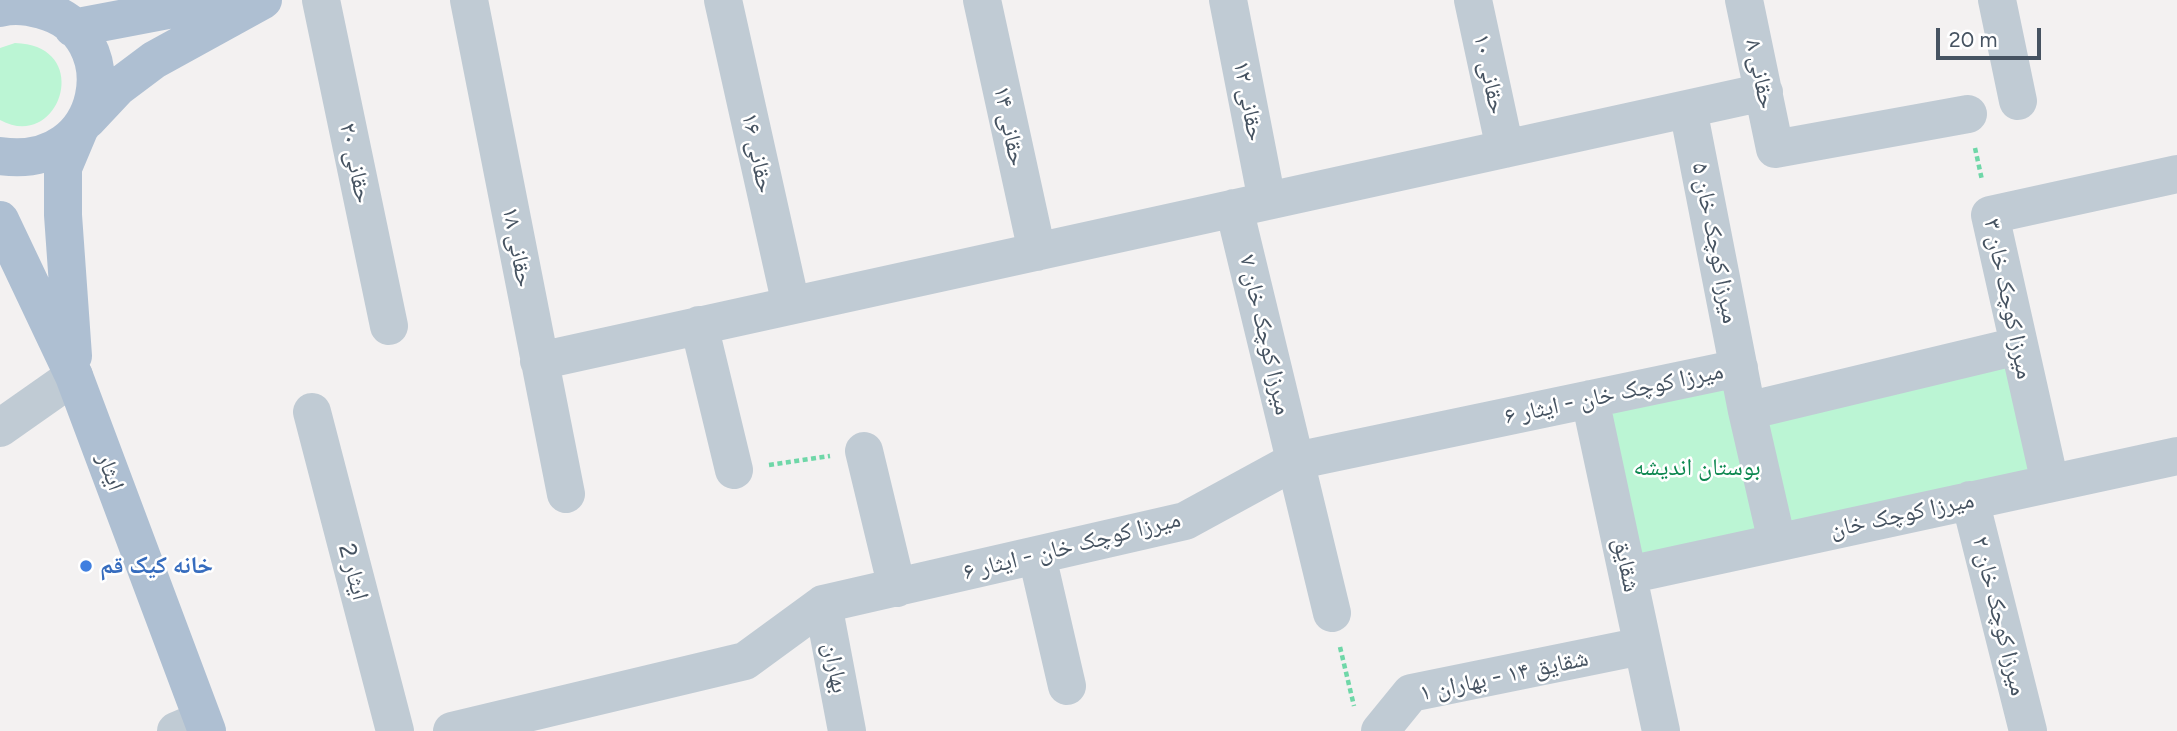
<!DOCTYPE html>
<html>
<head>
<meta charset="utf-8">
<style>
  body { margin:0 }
  #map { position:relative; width:2177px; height:731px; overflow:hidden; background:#f3f1f1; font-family:Figtree,sans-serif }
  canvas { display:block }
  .scale { position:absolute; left:1936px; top:28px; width:105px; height:32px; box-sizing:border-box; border:4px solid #465361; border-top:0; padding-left:9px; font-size:21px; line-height:24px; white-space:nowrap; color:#465361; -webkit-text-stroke:5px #fff; paint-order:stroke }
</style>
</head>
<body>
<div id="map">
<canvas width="2177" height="731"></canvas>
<div class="scale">20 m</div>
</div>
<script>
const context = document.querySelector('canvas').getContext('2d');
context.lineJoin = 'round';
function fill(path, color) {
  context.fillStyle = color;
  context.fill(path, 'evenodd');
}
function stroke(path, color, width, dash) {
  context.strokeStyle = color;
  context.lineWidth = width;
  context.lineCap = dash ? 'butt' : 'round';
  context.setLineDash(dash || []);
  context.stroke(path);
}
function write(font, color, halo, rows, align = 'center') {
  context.font = font + ' Figtree,"Noto Naskh Arabic",sans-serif';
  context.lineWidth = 5;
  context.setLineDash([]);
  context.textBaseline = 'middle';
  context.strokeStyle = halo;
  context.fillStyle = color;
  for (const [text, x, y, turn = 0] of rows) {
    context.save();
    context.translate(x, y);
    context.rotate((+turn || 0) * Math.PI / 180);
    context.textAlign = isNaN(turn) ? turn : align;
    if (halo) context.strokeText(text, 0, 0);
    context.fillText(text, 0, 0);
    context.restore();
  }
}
fill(new Path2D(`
  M15 43C95 45 60 153 0 120V48Z
  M2015 354 2051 471 1642 557 1605 403 1744 375 1753 418Z`), '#bbf5d4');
stroke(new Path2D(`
  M1975 148 1982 180
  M769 465 830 456
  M1340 647 1354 706`), '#6fd7a8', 4.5, [5, 3.5]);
stroke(new Path2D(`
  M321 0 389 326
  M469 0 566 494
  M723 0 791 305
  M982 0 1037 252
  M1228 0 1267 201
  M1473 0 1505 149
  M1744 0 1775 149 1968 114
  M1997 0 2018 101
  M1688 109 1747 411 1777 542
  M1234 208 1332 613
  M699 325 734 470
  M539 361 1764 92
  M1590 399 1661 731
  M1747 411 2018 346
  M312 412 395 731
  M0 428 74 376
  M864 451 897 588
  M2050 483 1990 215 2177 174
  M1970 500 2028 731
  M1037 556 1067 686
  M1628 575 2177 456
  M823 604 847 731
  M176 731 202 720
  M452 731 745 661 823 604 1185 521 1295 461 1739 368
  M1380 731 1411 693 1642 646`), '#c0cbd4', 38);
stroke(new Path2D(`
  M0 8C14 4 28 6 42 10 128 32 108 172 0 156
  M73 28 220 0
  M87 120 118 87 154 60 263 0
  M0 220 74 376 207 731
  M73 356 63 215V168L79 130`), '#aebfd2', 38);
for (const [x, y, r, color] of [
  [86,566,7,"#3f7fe0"]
]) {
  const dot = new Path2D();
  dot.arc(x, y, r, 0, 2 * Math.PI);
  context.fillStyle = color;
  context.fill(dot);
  stroke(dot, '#fff', 2.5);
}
write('24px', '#465361', '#fff', [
  ["حقانی ۱۰",1489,74,78],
  ["حقانی ۸",1760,74,78],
  ["حقانی ۱۲",1248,101,79],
  ["حقانی ۱۴",1009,126,78],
  ["حقانی ۱۶",757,153,78],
  ["حقانی ۲۰",355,163,78],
  ["میرزا کوچک خان ۵",1715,243,79],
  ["حقانی ۱۸",517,247,79],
  ["میرزا کوچک خان ۳",2008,299,78],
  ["میرزا کوچک خان ۷",1265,335,77],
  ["میرزا کوچک خان - ایثار ۶",1614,394,-12],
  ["ایثار",110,472,70],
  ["میرزا کوچک خان",1902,515,-12],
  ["میرزا کوچک خان - ایثار ۶",1072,546,-14],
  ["شقایق",1626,565,78],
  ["ایثار 2",353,572,75],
  ["میرزا کوچک خان ۲",1999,616,76],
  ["بهاران",835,668,79],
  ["شقایق ۱۴ - بهاران ۱",1504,676,-12]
]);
write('24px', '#0c874f', '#fff', [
  ["بوستان اندیشه",1697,468]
]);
write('bold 24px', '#366cbe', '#fff', [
  ["خانه کیک قم",100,566]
], 'left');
</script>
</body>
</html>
